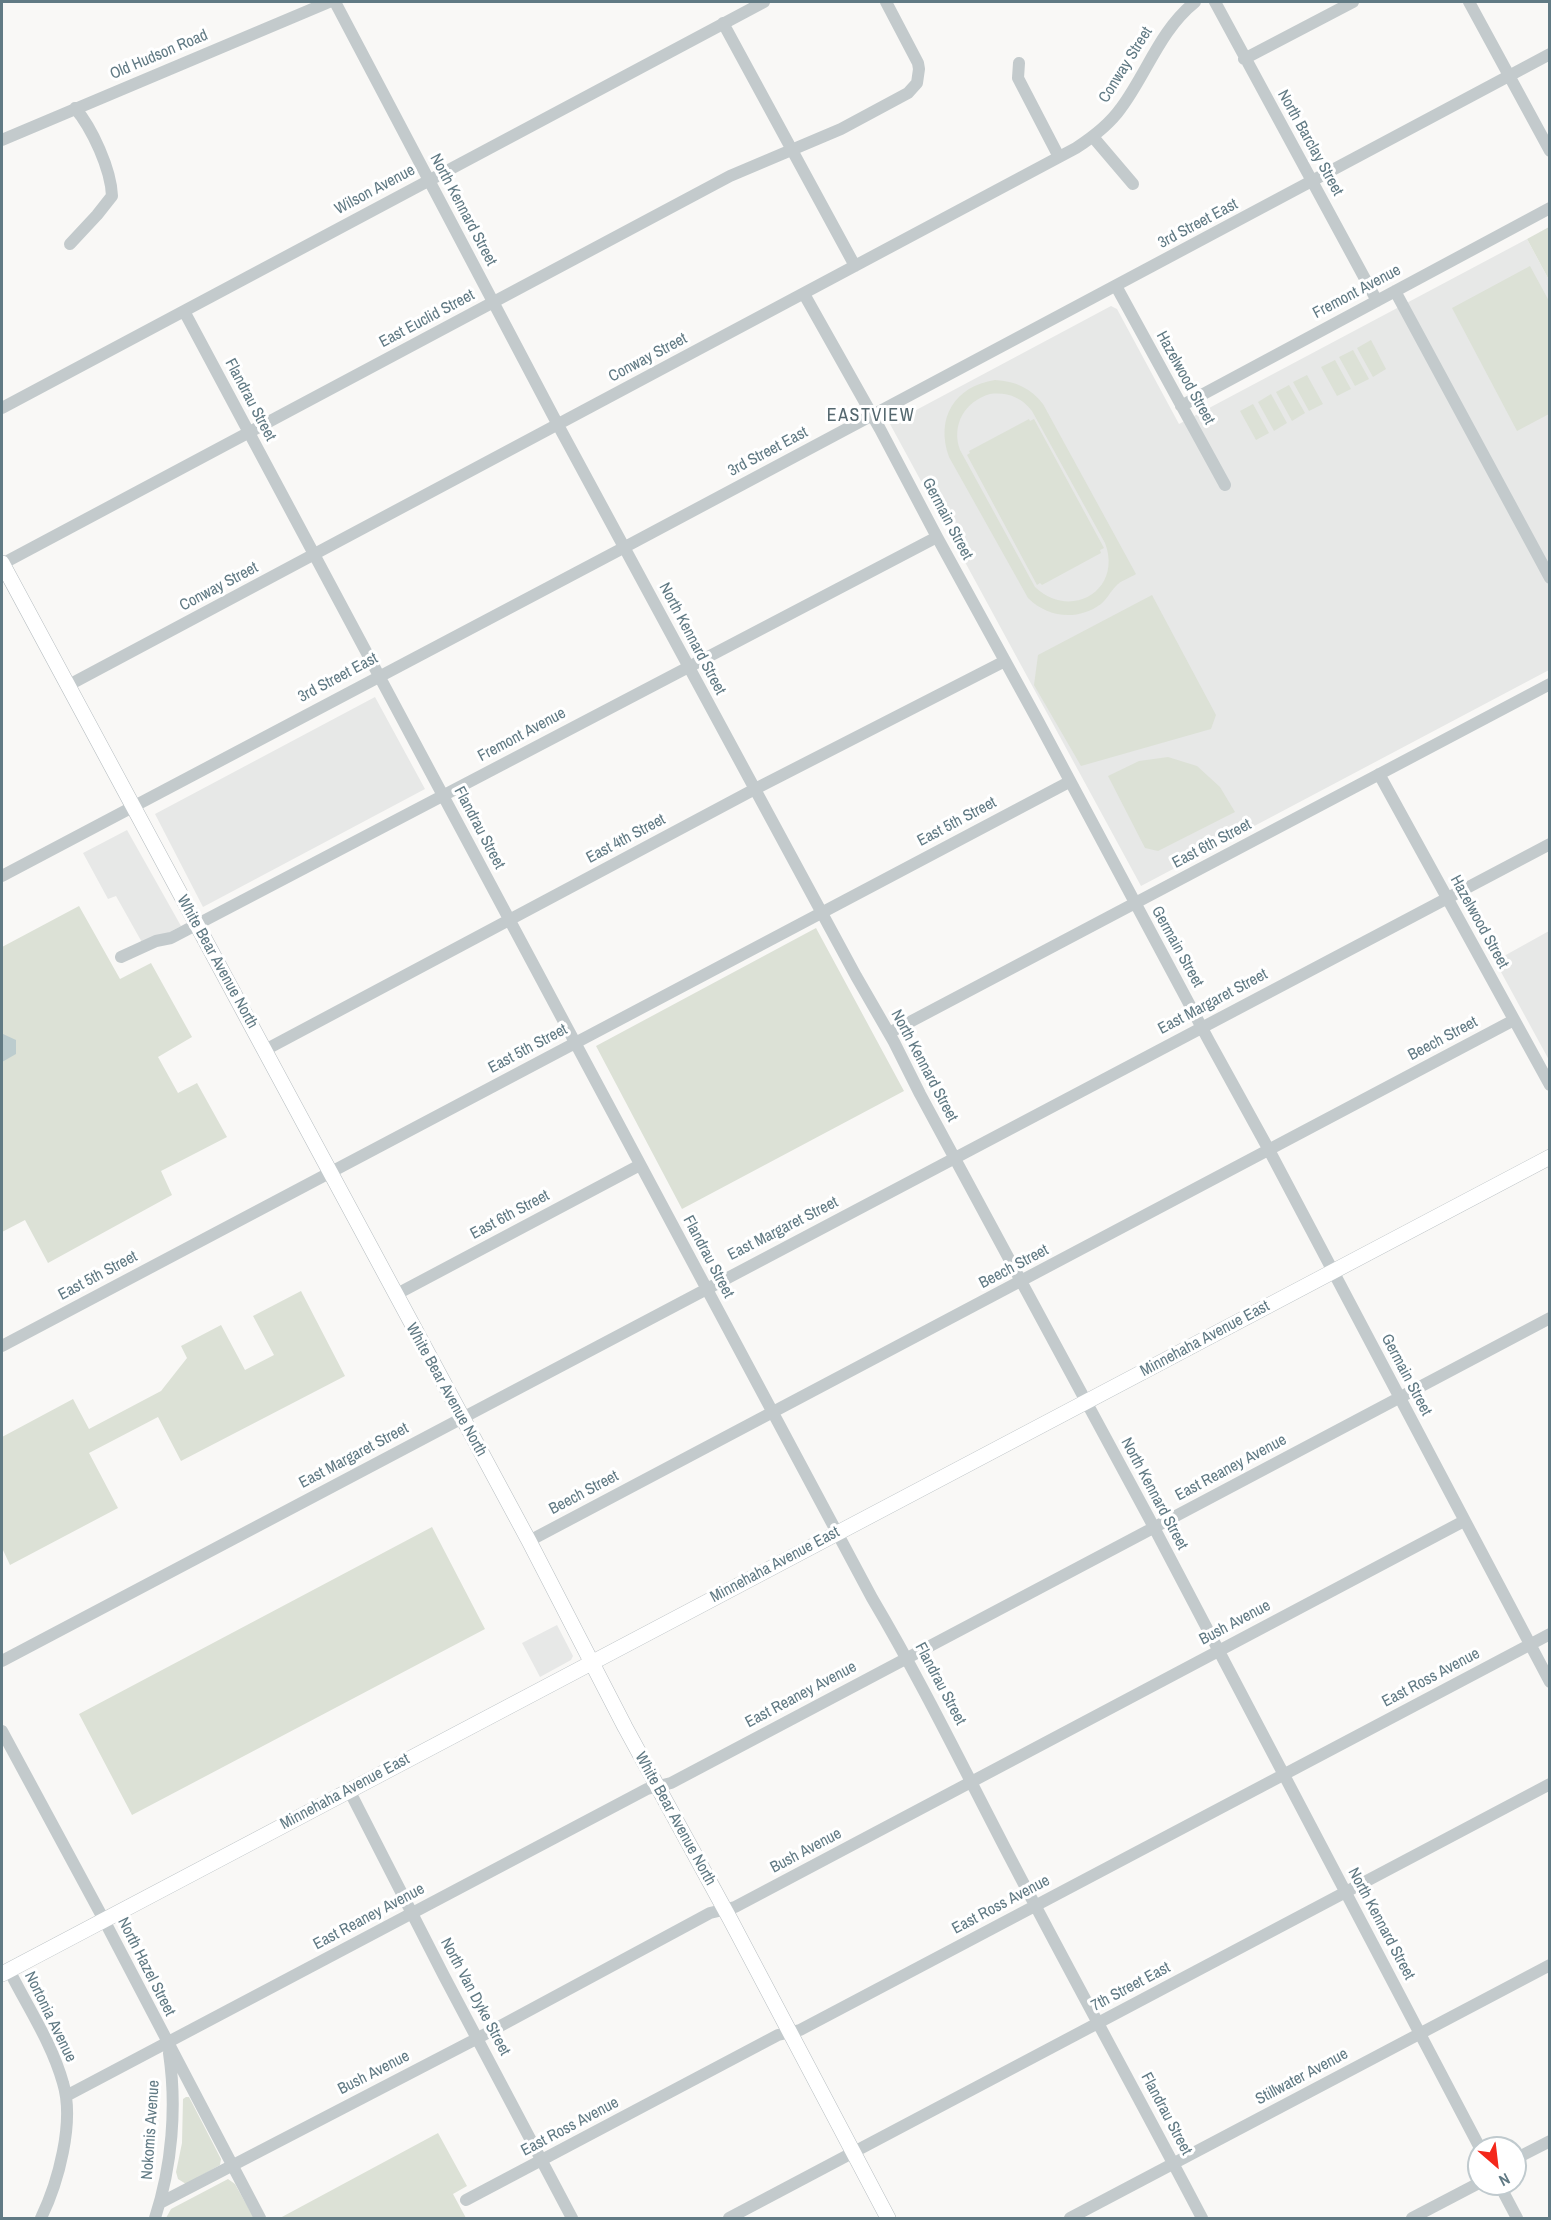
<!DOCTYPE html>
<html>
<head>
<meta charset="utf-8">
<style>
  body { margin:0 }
  #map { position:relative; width:1551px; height:2220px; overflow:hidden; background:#f9f8f6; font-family:"Archivo Narrow",sans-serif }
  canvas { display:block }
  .frame { position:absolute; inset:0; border:3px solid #617a84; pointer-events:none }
  .north { position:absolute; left:1467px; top:2136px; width:60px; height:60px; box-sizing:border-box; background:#fff; border:2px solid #c0cace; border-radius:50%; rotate:152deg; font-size:16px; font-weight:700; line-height:24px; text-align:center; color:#617a84 }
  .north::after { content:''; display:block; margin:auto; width:21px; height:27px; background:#f4281b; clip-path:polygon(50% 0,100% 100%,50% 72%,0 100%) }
</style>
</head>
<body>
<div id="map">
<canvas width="1551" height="2220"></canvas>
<div class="frame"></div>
<div class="north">N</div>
</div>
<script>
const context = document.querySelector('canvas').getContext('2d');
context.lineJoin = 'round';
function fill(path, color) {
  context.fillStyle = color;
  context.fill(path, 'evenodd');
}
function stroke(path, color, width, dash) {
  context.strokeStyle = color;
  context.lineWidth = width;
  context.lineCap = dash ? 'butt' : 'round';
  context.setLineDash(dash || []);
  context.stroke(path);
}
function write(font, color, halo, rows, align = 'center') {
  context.font = font + ' "Archivo Narrow",sans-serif';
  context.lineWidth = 6;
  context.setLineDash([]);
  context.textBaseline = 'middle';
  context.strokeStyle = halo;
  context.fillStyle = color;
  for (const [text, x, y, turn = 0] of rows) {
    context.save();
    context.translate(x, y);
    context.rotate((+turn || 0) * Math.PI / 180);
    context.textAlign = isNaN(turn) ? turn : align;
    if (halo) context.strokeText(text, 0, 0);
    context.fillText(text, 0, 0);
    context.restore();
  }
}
fill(new Path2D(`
  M1527 239 1549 280V670L1141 886 890 424 1111 306 1117 309 1179 424Z
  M375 697 425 789 203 907 155 814Z
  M127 830 181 926 144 946 116 896 108 899 83 853Z
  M1549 931V1060L1495 961Z
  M557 1625 573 1656 571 1660 540 1677 522 1643Z`), '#e7e8e7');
fill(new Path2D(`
  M1549 227V280L1527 239Z
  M1530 266 1549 301V414L1517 431 1452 308Z
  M1371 340 1386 369 1373 377 1357 348Z
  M1353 350 1369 379 1355 386 1339 357Z
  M1335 360 1351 389 1337 396 1321 367Z
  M1307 375 1323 404 1309 411 1293 382Z
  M995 380C1015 381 1031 388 1043 404L1136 574C1130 578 1120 581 1116 586 1110 592 1107 599 1101 604 1078 621 1048 618 1028 598L949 457C935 418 955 386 995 380ZM990 394C1007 392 1021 397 1032 411L1105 543C1123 590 1071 621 1035 587L960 450C951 425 965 401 990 394Z
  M1289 385 1305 413 1292 421 1276 392Z
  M1271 394 1287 423 1274 431 1258 402Z
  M1253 404 1269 433 1256 440 1240 411Z
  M1029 419 1030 421 1034 419 1104 548 1100 550 1101 553 1042 585 1040 583 1037 585 967 455 970 453 969 451Z
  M1152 595 1216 715 1211 729 1081 766 1034 685 1038 655Z
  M1168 757 1197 766 1220 787 1235 812 1158 851 1145 848 1108 776 1139 761Z
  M79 906 120 979 151 963 192 1037 158 1057 178 1093 197 1083 227 1137 161 1171 172 1195 48 1263 25 1220 2 1232V947Z
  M816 928 904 1091 682 1209 596 1046Z
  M301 1291 345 1376 181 1461 158 1417 89 1453 118 1508 10 1565 2 1548V1437L73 1399 89 1429 161 1391 187 1358 181 1346 221 1325 245 1370 274 1355 253 1316Z
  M432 1527 485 1629 132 1815 79 1714Z
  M186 2097H189L221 2159 220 2165 186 2184 178 2179 176 2172 182 2143 183 2099Z
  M438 2133 467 2186 453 2194 466 2218H280Z
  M228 2179 235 2184 254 2218H166L171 2209Z`), '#dce1d6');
fill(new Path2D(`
  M3 1034 16 1040V1054L2 1062V1035Z`), '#bcccce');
const major = new Path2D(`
  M2 563 529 1541 625 1727 730 1919 888 2218
  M2 1974 1550 1157`);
stroke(major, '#b6bdc0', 16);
stroke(new Path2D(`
  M335 2 558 425 856 976 894 1042 920 1094 1149 1518 1480 2148
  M1215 2 1377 301
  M1469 2 1550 151
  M723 23 855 266
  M1244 59 1353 2
  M1019 63 1018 78 1059 157
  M1093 137 1133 184
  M2 140 329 2
  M70 244 97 215 112 196C111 169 92 128 75 108
  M1116 286 1225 485
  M1395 291 1550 578
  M804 294 880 429 937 537 1038 721 1209 1041 1269 1150 1550 1682
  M184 311 872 1598C920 1679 961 1763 1004 1846 1069 1971 1137 2094 1202 2218
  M1181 406 1550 208
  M2 408 764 2
  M2 564 730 176 841 129 908 93 917 83 919 69 918 63 886 2
  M67 686 1076 148C1093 137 1109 125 1121 108 1147 73 1160 30 1195 2
  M1379 774 1550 1085
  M2 876 625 547 1550 54
  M121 957 156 941 171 938 937 537
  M889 1033 1550 684
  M265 1050 755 789 1005 661
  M395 1295 640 1165
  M2 1346 1069 782
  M529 1541 1514 1020
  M2 1661 1550 844
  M2 1731 104 1920 260 2218
  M349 1790 444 1976 572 2218
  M9 1970C27 2006 52 2043 63 2083 75 2122 58 2183 41 2218
  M66 2096 647 1789 671 1783 1550 1318
  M1515 2159 1550 2141
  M1499 2184 1517 2218
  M466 2200 778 2035 800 2030 1550 1634
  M160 2203 478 2038 710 1913 735 1907 1464 1521
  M155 2218C172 2166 177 2107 169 2053
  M729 2218 1550 1784
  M1070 2218 1550 1965
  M1412 2218 1479 2183`), '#c3cacc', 12);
stroke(major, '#fff', 15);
write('16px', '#617a84', '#fff', [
  ["Old Hudson Road",159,55,-23],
  ["Conway Street",1126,65,-58],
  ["North Barclay Street",1310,143,61],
  ["Wilson Avenue",375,190,-28],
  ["North Kennard Street",463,210,62],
  ["3rd Street East",1198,224,-28],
  ["Fremont Avenue",1357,292,-28],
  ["East Euclid Street",427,319,-28],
  ["Conway Street",648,358,-28],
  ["Hazelwood Street",1185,378,61],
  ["Flandrau Street",250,400,62],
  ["3rd Street East",768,452,-28],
  ["Germain Street",947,519,62],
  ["Conway Street",219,587,-28],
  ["North Kennard Street",692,639,62],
  ["3rd Street East",338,678,-28],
  ["Fremont Avenue",522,735,-28],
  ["East 5th Street",957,822,-28],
  ["Flandrau Street",479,828,62],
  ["East 4th Street",626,839,-28],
  ["East 6th Street",1212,844,-28],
  ["Hazelwood Street",1479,922,61],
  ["Germain Street",1177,947,61],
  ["White Bear Avenue North",217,962,61],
  ["East Margaret Street",1213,1002,-28],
  ["Beech Street",1443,1039,-28],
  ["East 5th Street",528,1049,-28],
  ["North Kennard Street",924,1066,62],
  ["East 6th Street",510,1215,-28],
  ["East Margaret Street",783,1229,-27],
  ["Flandrau Street",708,1257,62],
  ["Beech Street",1014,1267,-28],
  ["East 5th Street",98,1276,-28],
  ["Minnehaha Avenue East",1205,1339,-28],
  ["Germain Street",1406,1375,62],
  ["White Bear Avenue North",446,1390,61],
  ["East Margaret Street",354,1456,-28],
  ["East Reaney Avenue",1231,1468,-28],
  ["Beech Street",584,1493,-28],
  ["North Kennard Street",1154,1494,62],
  ["Minnehaha Avenue East",775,1565,-28],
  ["Bush Avenue",1235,1623,-28],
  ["East Ross Avenue",1431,1678,-28],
  ["Flandrau Street",940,1684,62],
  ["East Reaney Avenue",801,1695,-28],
  ["Minnehaha Avenue East",345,1792,-28],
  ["White Bear Avenue North",675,1819,61],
  ["Bush Avenue",806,1851,-28],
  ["East Ross Avenue",1001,1905,-28],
  ["East Reaney Avenue",369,1917,-28],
  ["North Kennard Street",1381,1924,62],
  ["North Hazel Street",146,1967,63],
  ["7th Street East",1131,1987,-28],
  ["North Van Dyke Street",475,1997,62],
  ["Nortonia Avenue",50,2017,64],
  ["Bush Avenue",374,2073,-27],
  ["Stillwater Avenue",1302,2077,-28],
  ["Flandrau Street",1166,2114,62],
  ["East Ross Avenue",570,2127,-28],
  ["Nokomis Avenue",151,2130,-86]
]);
context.letterSpacing = '1.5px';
write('18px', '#54676e', '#fff', [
  ["EASTVIEW",871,416]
]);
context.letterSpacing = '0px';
</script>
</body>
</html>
